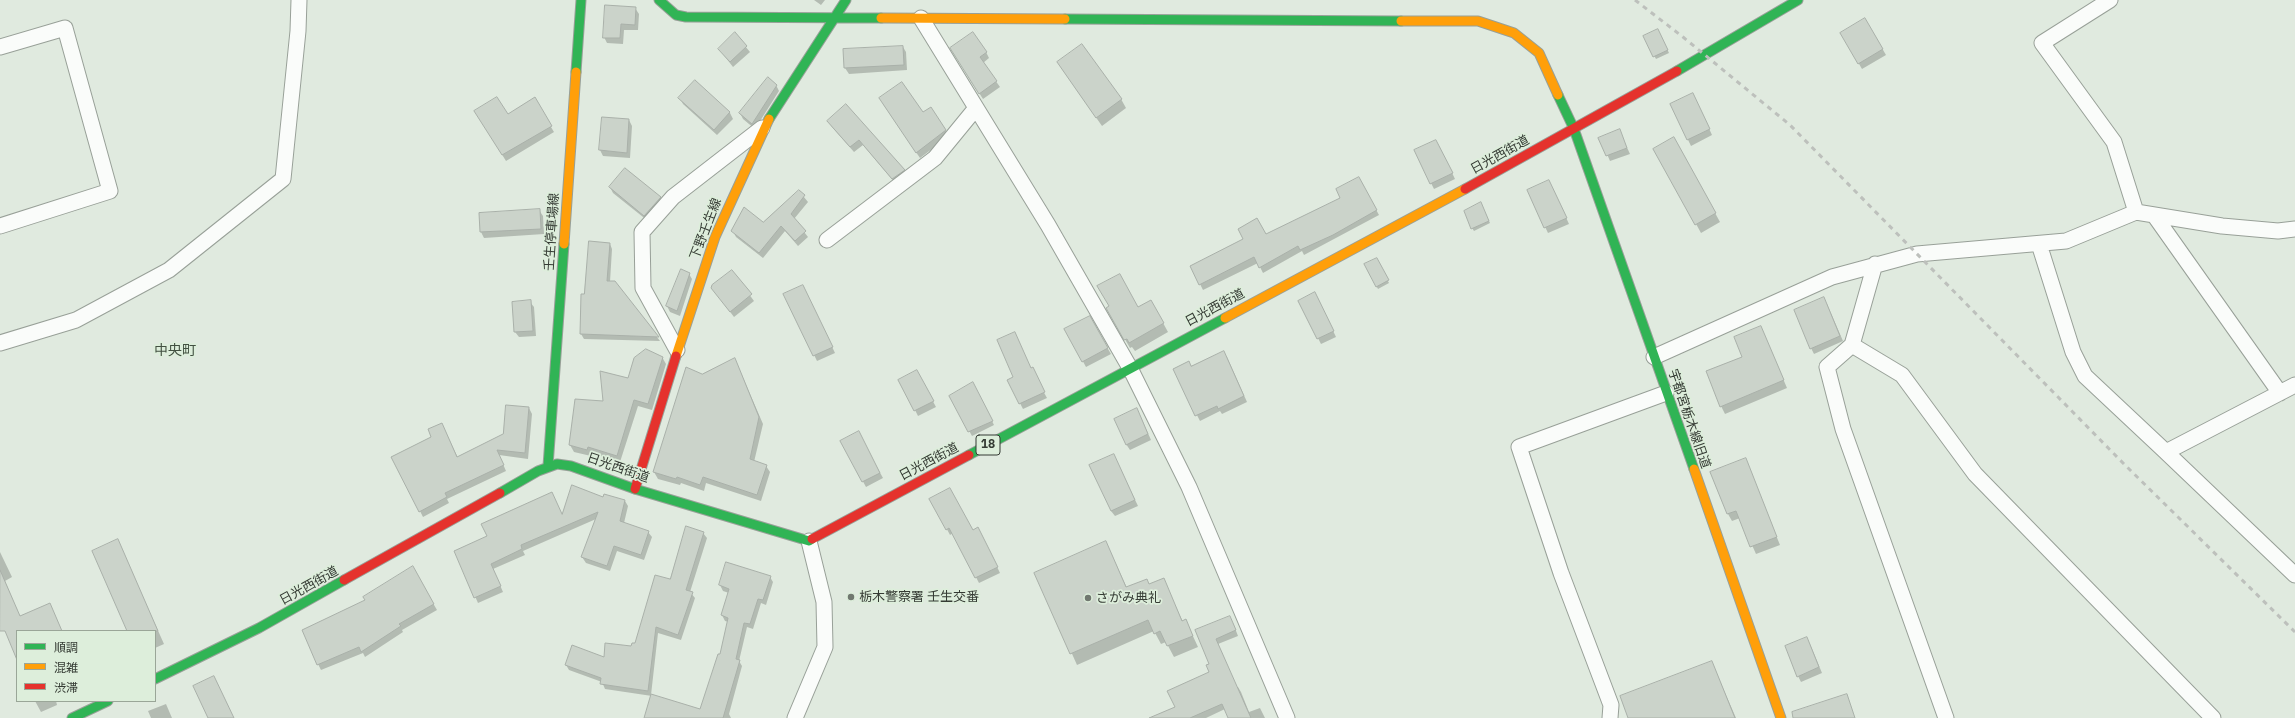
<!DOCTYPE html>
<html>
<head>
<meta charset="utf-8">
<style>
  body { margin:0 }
  #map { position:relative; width:2295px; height:718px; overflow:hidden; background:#e0eadf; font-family:"IBM Plex Sans","Noto Sans JP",sans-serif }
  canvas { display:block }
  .legend { position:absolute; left:16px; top:630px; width:140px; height:72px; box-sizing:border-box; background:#ddeedb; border:1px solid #9aa698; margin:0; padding:5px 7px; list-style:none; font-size:12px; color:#353b34 }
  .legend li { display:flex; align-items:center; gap:8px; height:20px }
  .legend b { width:20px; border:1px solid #9aa698 }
</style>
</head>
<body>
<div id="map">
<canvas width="2295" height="718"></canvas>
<ul class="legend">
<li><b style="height:5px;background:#30b455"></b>順調</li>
<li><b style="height:5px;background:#ff9f0a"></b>混雑</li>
<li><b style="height:5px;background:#e5322d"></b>渋滞</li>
</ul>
</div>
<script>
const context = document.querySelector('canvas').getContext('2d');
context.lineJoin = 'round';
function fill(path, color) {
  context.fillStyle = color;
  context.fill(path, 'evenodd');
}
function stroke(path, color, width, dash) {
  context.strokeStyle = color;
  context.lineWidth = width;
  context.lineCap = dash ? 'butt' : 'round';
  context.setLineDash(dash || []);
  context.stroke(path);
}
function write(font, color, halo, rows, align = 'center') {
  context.font = font + ' "IBM Plex Sans","Noto Sans JP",sans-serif';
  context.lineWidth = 3.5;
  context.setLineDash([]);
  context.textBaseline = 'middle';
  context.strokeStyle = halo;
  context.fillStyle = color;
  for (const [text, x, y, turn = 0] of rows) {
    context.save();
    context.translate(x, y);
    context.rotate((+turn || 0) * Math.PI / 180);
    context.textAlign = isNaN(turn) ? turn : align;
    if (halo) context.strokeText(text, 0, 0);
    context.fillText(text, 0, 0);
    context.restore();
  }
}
fill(new Path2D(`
  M814 0H825L821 5Z
  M635 8 639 14 638 30H624L623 44 607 43 604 37Z
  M1865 19 1886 55 1862 69 1841 33Z
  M1658 30 1669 53 1656 59 1644 37Z
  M735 34 750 52 733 67 719 49Z
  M903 47 906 52 907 70 849 74 845 68Z
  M986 52 989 58 983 63 1000 87 983 99 954 54Z
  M1058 63 1121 99 1126 108 1102 126Z
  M695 81 730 113 733 119 717 135 683 104 680 98Z
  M776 85 779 91 755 129 743 119 740 113Z
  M534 99 554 132 506 161 475 111 507 115Z
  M1696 100 1712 135 1691 146 1671 105Z
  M883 104 923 113 930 108 949 136 920 158Z
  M846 105 904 170 907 176 896 184 863 145 854 152 832 127 828 121Z
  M629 120 632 126 630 158 603 156 600 150Z
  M1619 130 1630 154 1610 161 1600 138Z
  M1674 138 1720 222 1701 233 1655 149Z
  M1439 146 1455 179 1434 189 1415 151Z
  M1362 184 1379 215 1304 255 1302 251 1263 273 1258 263 1203 290 1200 284 1265 235 1342 198Z
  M610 187 660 197 663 203 648 221 613 193Z
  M1552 187 1569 224 1548 233 1528 191Z
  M799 191 808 202 794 219 808 237 798 246 785 231 763 258 736 237 733 231 763 224Z
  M1482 206 1490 223 1474 231 1472 228Z
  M539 210 543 216 544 234 484 238 481 232 480 214Z
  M610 244 612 249 610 282H615L660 341 584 339 581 334 582 295H585Z
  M1376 259 1389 283 1378 289 1365 265Z
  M732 271 754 301 734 317 712 288Z
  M689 274 692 279 680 316 670 312 667 306Z
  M806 292 835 353 817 361 785 295Z
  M1318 299 1336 337 1321 344 1299 301Z
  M1151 301 1168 332 1135 351 1132 347 1130 348 1107 308 1138 309Z
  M530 302 534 307 536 336 519 337 515 332Z
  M1827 304 1843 341 1814 354 1811 348Z
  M1089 317 1111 354 1086 367 1066 330Z
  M1761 327 1787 388 1725 414 1721 406 1744 357Z
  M662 357 666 364 652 410 638 406 620 462 591 453V456L574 452 570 445 604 402 629 380Z
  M1227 357 1247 402 1222 414 1220 411 1200 421 1174 370Z
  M738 366 763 424 754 462 766 466 770 472 761 501 706 483 704 491 681 483 680 485 658 479 654 472 702 376Z
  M1031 369 1047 398 1023 409 1008 380Z
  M920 377 936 407 918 416 900 380Z
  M975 387 994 425 972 436 950 396Z
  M529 408 532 414 528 459 499 455 506 471 447 499 449 503 423 517 420 511 433 438 442 424 458 458 504 435Z
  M1140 415 1151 440 1130 450 1126 444Z
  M861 438 883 478 866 487 841 441Z
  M1745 459 1780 545 1756 554 1740 518 1732 521 1728 514 1712 472Z
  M1116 460 1138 506 1115 516 1111 511Z
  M604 498 625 501 628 506 624 523 648 532 652 537 644 560 617 551 610 571 586 563 582 557 596 519 523 551 525 555 493 569 503 592 478 603 455 551 562 515Z
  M931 499 972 531 981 534 1000 573 979 583 953 533 950 535Z
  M703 533 707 538 690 592 695 598 681 640 658 633 651 695 700 711 720 656 729 622 725 621 722 615 729 593 723 591 720 585 727 563 770 577 773 582 766 605 761 603 753 629 747 627 739 661 742 666 729 714 731 718H645L652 696 605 689 602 682 569 670 566 665 605 658 636 644 670 581Z
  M118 541 164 644 155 648V631H128Z
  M1106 542 1127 588 1150 585 1163 579 1183 622 1186 621 1198 647 1174 657 1166 642 1161 644 1154 631 1077 665 1036 573Z
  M0 552 12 577 5 581 20 617 50 604 62 631H17V658L0 618Z
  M412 567 437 610 402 630 403 632 365 657 363 653 321 670 318 664 366 600Z
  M1233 623 1238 636 1218 644 1236 687H1238L1241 692 1249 712 1260 708 1265 718H1229L1225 709 1206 718H1151L1176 707 1210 672V665L1197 631Z
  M1810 644 1822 673 1801 682 1798 676Z
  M1712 663 1736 718H1629Z
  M35 701H56L57 705 41 712Z
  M166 704 172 718H151L148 711Z`), '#0003');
const building = new Path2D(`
  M605 5 636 7 635 25 621 24 620 38H603Z
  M1865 18 1883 49 1858 64 1840 33Z
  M1658 29 1668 50 1653 57 1643 36Z
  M735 32 747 46 730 62 718 49Z
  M973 32 987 52 980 57 997 81 979 94 950 48Z
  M1082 44 1122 99 1096 118 1057 62Z
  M903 46 904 65 844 68 843 49Z
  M768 77 777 85 752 124 739 113Z
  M695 80 730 112 714 130 678 98Z
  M902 82 923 112 931 107 946 130 916 153 879 98Z
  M1693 93 1710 129 1687 140 1670 104Z
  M497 97 508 114 535 97 552 126 502 155 474 111Z
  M846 104 905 170 892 179 859 140 850 147 827 121Z
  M602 117 629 119 627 153 599 150Z
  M1620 129 1627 148 1606 156 1598 138Z
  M1674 137 1716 213 1695 225 1653 149Z
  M1436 140 1453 173 1430 184 1414 150Z
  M625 168 661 197 644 216 609 187Z
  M1359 177 1377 210 1333 235 1300 250 1298 246 1259 268 1254 257 1199 285 1190 266 1243 239 1238 229 1257 218 1266 234 1340 198 1336 189Z
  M1549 180 1567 218 1544 228 1527 190Z
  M799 190 805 195 791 214 806 231 795 241 781 226 759 253 731 231 744 207 763 222Z
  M1481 202 1489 221 1471 229 1464 211Z
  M540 209 541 229 480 232 479 213Z
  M589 241 610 243 607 281H615L659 337 580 334 581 294H584Z
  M1377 258 1389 280 1376 287 1364 264Z
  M681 269 690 273 677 311 666 306Z
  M732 270 752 294 730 312 711 288 712 285Z
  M1120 274 1138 307 1151 300 1164 323 1129 343 1127 339 1124 340 1106 308 1109 306 1097 286Z
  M803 285 833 347 813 356 783 294Z
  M1315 292 1334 331 1317 339 1298 301Z
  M1824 297 1840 336 1810 349 1794 310Z
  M531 300 533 331 514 332 512 302Z
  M1090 316 1108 348 1082 362 1064 329Z
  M1761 326 1784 380 1720 407 1706 371 1742 357 1734 337Z
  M1015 332 1031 368 1033 367 1045 392 1019 404 1007 380 1013 377 997 340Z
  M646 349 663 357 648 404 634 400 617 456 588 447 587 450 569 445 575 399 603 401 600 371 628 378 634 358Z
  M1224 351 1244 396 1218 409 1217 406 1195 416 1173 369 1189 361 1191 366Z
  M735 358 759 417 750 459 767 465 757 495 703 477 700 485 677 477 676 479 653 472 686 367 702 374Z
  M917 370 934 401 914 411 898 380Z
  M973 382 993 421 968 432 949 396Z
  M506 405 529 407 525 453 497 450 504 465 445 493 447 497 419 512 391 457 431 437 428 429 442 423 457 457 503 434Z
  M1137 408 1148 434 1126 445 1114 419Z
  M859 431 880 473 862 482 840 441Z
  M1114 454 1135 500 1111 511 1089 465Z
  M1746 458 1777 537 1750 547 1736 511 1727 514 1710 472Z
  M572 485 603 497 604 494 625 500 620 521 649 531 641 555 614 546 607 566 581 557 598 512 521 545 522 549 491 564 501 586 474 598 454 551 487 536 481 524 552 492 562 514Z
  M950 488 973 530 978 527 998 567 975 578 949 528 946 530 929 499Z
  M686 526 704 532 686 590 693 592 678 635 656 627 648 691 600 684 601 678 565 665 572 645 604 657 605 643 631 646 632 643H635L655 575 670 579Z
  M118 539 158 631H127L92 551Z
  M1106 541 1126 587 1147 579 1149 584 1164 578 1182 621 1186 619 1193 636 1167 646 1160 631 1154 634 1148 620 1070 654 1034 573Z
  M726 562 771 576 763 600 758 599 750 624 744 623 736 659 740 660 723 718H644L651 694 700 709 718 654H720L728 618 721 615 729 589 719 585Z
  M413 566 434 604 399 624 401 626 361 652 359 647 317 665 302 630 365 600 363 597Z
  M0 570 20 616 50 603 62 631H17V660L5 631H0Z
  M1230 616 1236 630 1216 639 1251 718H1228L1222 704 1190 718H1149L1175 707 1167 691 1209 672 1206 665 1209 664 1195 630Z
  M1807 637 1819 667 1797 677 1785 646Z
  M1712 661 1735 718H1628L1620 696Z
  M214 676 234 718H208L193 686Z
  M1847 694 1855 718H1793L1792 712Z`);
fill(building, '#cbd3ca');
stroke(building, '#a9b0a9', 1);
const street = new Path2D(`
  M2110 0 2042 43 2114 142 2136 212
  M921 18 1048 225 1130 368 1189 487 1287 718
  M0 47 65 28 110 191 0 226
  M2154 215 2280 393
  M827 240 935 158 976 108
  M2039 244 2073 352 2085 376 2166 452
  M1875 264 1852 345 1827 367 1843 429 1946 718
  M0 343 76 320 169 270 283 179 298 31 299 0
  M1852 345 1902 375 1975 474 2213 718
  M677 350 643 288 642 232 673 197 762 128
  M1654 357 1832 277 1917 254 2066 241 2136 212 2222 226 2278 231 2295 229
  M2295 385 2166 452 2295 575
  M795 718 825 647 824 602 809 541
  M1610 718 1611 705 1561 573 1519 447 1666 393`);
const fast = new Path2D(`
  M659 0 676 15 686 17 881 18
  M1065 19 1401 21
  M1677 71 1798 0
  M576 72 581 0
  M1558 95 1574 129 1694 469
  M769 119 846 0
  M969 455 1225 318
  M548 466 564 244
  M500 493 538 471 557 464 571 466 635 489 809 541 812 539
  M155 679 259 628 344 580
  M72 718 108 701`);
const slow = new Path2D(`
  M881 18 1065 19
  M1401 21H1478L1514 33 1539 53 1558 95
  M564 244 576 72
  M1225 318 1465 189
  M676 356 715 237 769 119
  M1694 469 1781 718`);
const jam = new Path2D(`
  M1465 189 1677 71
  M635 489 676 356
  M812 539 969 455
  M344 580 500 493`);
stroke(street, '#98a098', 17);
stroke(fast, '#98a098', 11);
stroke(slow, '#98a098', 11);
stroke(jam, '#98a098', 11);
stroke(street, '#fafcfa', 15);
stroke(fast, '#30b455', 9);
stroke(slow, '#ff9f0a', 9);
stroke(jam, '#e5322d', 9);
stroke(new Path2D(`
  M1635 0 1683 37 1790 125 2124 464 2295 632`), '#bdc0bc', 3, [5, 5]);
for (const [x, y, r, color] of [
  [851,597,4,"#717870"],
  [1088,598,4,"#717870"]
]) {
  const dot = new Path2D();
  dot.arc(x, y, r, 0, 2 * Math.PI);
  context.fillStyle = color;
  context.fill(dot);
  stroke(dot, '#ddeedb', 1.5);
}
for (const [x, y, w] of [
  [988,445,24]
]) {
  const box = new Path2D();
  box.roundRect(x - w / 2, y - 10, w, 20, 3);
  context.fillStyle = '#ddeedb';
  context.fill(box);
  stroke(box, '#353b34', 1);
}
write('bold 12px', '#353b34', null, [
  ["18",988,445]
]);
write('13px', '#353b34', '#ddeedb', [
  ["日光西街道",1500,155,-29],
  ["下野壬生線",706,229,-69],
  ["壬生停車場線",552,232,-86],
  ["日光西街道",1215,308,-28],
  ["宇都宮栃木線旧道",1689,419,71],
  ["日光西街道",929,462,-28],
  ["日光西街道",618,468,19],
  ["日光西街道",309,586,-29]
]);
write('13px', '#353b34', '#ddeedb', [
  ["栃木警察署 壬生交番",859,597],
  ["さがみ典礼",1096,598]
], 'left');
write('14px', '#425041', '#ddeedb', [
  ["中央町",175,351]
]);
</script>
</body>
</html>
